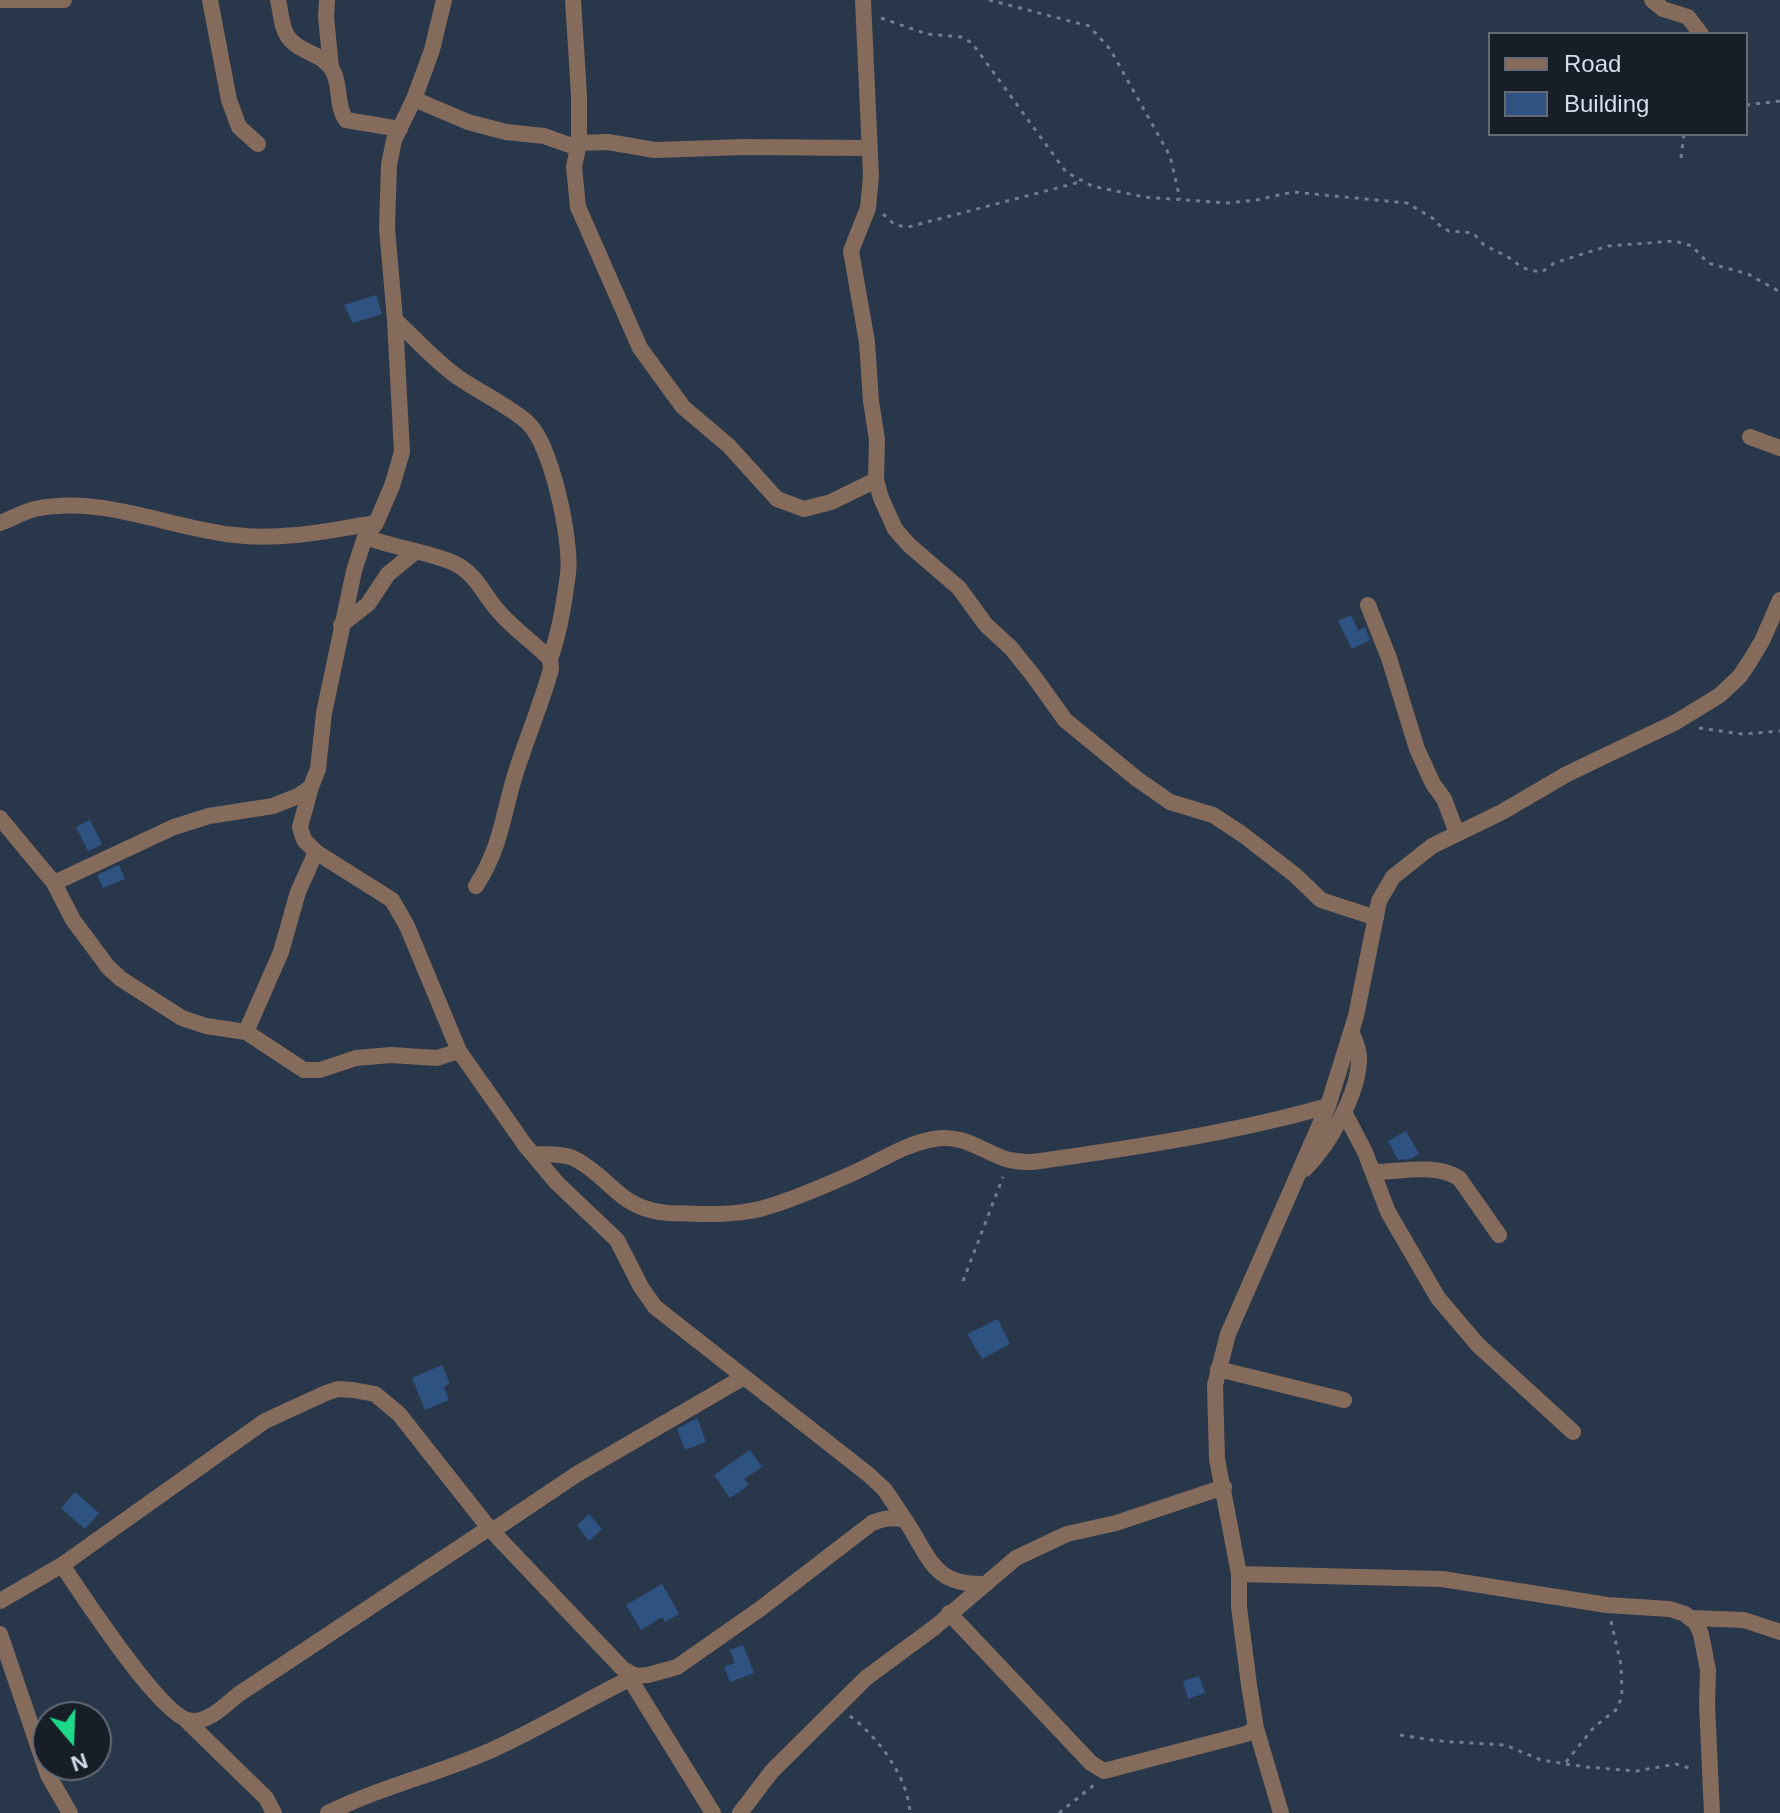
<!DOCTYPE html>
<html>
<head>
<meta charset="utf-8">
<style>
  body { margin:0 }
  #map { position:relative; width:1780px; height:1813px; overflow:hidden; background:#29374a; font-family:Helvetica,sans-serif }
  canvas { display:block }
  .legend { position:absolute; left:1488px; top:32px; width:260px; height:104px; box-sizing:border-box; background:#171e27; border:2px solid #636a75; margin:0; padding:10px 14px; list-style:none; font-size:24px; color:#d4ddea }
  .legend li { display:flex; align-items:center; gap:16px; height:40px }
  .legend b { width:40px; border:2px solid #636a75 }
  .north { position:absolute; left:32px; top:1701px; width:80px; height:80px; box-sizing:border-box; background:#171e27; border:2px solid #636a75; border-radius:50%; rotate:161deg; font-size:22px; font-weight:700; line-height:32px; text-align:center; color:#d4ddea }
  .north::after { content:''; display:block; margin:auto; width:28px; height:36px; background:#1bd988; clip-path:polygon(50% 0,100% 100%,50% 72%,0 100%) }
</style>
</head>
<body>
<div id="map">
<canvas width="1780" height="1813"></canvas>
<ul class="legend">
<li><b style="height:10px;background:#856b5c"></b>Road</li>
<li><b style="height:22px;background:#2e5383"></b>Building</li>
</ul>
<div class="north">N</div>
</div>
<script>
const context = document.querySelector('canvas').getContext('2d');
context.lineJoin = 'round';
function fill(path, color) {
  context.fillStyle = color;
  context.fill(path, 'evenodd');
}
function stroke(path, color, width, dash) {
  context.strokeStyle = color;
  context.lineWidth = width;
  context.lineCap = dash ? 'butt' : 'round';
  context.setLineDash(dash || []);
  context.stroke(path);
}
fill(new Path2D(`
  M376 295 382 314 353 323 344 305Z
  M1351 615 1358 631 1365 627 1370 640 1352 649 1338 621Z
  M90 820 102 844 88 851 76 827Z
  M119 865 125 879 103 888 97 875Z
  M1406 1131 1419 1154 1411 1159 1398 1160 1388 1141Z
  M998 1319 1010 1344 982 1359 967 1334Z
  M442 1365 450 1384 444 1387 449 1400 425 1410 412 1378Z
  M697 1418 706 1442 685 1450 677 1429Z
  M750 1450 762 1467 744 1479 749 1485 730 1498 714 1475Z
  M75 1492 99 1513 85 1529 61 1508Z
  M589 1514 602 1529 589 1541 577 1525Z
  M662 1584 679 1614 665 1622 662 1617 641 1630 626 1605Z
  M743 1645 754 1673 730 1682 724 1667 735 1663 730 1650Z
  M1199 1676 1205 1693 1188 1699 1183 1681Z`), '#2e5383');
stroke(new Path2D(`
  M989 0 1089 26 1110 49 1170 156 1180 199
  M881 18 927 34 962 37 972 43 1066 172 1092 186 1144 197 1227 203 1256 200 1293 192 1407 203 1434 219 1441 227 1449 231 1473 233 1484 245 1508 257 1523 268 1535 271 1542 272 1554 263 1608 246 1675 241 1692 246 1708 263 1748 274 1780 292
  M1746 105 1780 101
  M1681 158 1684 134
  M883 214 895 225 908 227 1080 182
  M1699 728 1742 734 1780 731
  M963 1281 1003 1177
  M850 1716C878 1737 908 1777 910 1813
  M1400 1735 1438 1741 1505 1745 1541 1760 1586 1767 1636 1771 1676 1764 1693 1769
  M1566 1762 1594 1727 1617 1709 1622 1696 1621 1665 1611 1621
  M1059 1813 1094 1785`), '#717d8e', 3, [4, 6]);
stroke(new Path2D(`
  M0 0H64
  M210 0 229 100 239 127 258 144
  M278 0C281 12 281 27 288 37 299 53 324 53 333 71 341 86 336 106 346 120L400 129
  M327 0 326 17 331 67
  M573 0 579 95V143L574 167 578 207 640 348 683 407 729 446 777 499 804 509 831 502 876 480
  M863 0 871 176 868 208 851 251 867 342 871 401 877 440 876 480 881 498 895 529 909 545 959 588 986 625 1011 648 1035 678 1065 720 1137 779 1170 802 1213 815 1242 834 1295 875 1321 900 1376 918
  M1652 0 1663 9 1688 17 1701 34
  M414 99 468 122 506 132 544 136 578 148
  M579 143 608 142 655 150 744 147 869 148
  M395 320C416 339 436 362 459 378 481 393 507 405 527 422 552 444 572 542 568 574 564 603 560 631 550 659
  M1750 437 1780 448
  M0 523C11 519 23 512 35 509 104 495 168 528 235 535 282 541 330 530 376 523
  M365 537C395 548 426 551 454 563 477 574 484 596 500 613 515 630 534 643 550 659L551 669C541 705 526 740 515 775 502 818 501 847 476 886
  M1368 605 1389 658 1417 749 1433 784 1444 799 1457 833
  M341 625 368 604 388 574 415 552
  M311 787 300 827 304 840 316 852 392 900 407 926 459 1051 525 1145 557 1183 617 1240 641 1287 655 1307 869 1475 885 1490 905 1520
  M0 818 54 883 73 920 108 967 121 979 182 1018 206 1026 246 1032 304 1070H320L356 1058 391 1055 437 1058 459 1051
  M54 883 174 827 209 816 273 806 298 796 311 787 318 769 324 713 354 571 365 537 376 523 392 486 402 452 395 320 387 228 389 165 394 140 414 99 432 50 444 0
  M246 1032 281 952 298 892 316 852
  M1344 1112 1365 1152 1388 1212 1438 1298 1478 1345 1573 1432
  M533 1154C546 1155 564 1153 575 1159 612 1178 618 1209 668 1213 697 1214 732 1216 760 1209 790 1201 822 1187 851 1174 879 1162 904 1144 934 1139 962 1134 979 1149 1003 1158 1013 1162 1023 1162 1033 1162 1132 1148 1233 1133 1328 1106
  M1305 1169C1329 1145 1360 1092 1359 1057 1359 1049 1355 1041 1352 1033
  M1373 1172C1402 1172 1433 1163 1459 1178L1499 1235
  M1218 1369 1344 1400
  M492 1531 577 1474 744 1377
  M62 1565C81 1593 163 1720 192 1721 210 1722 226 1704 239 1694L489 1528
  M1239 1574 1442 1579 1607 1605 1670 1609 1685 1614 1696 1623 1701 1634 1708 1670 1707 1704 1712 1813
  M0 1601 62 1565 265 1421 326 1393 338 1389 353 1390 375 1394 399 1414 489 1528 623 1669 635 1676 648 1675 677 1667 760 1609 872 1523C884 1518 892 1517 905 1520 931 1558 932 1586 986 1584
  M949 1613 1091 1763 1104 1771 1246 1734 1256 1728
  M1690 1618 1744 1620 1780 1632
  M0 1634 48 1775 70 1813
  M630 1679 713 1813
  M187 1721 266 1798 274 1813
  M328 1813C382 1786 439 1774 494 1749 542 1727 588 1699 635 1676
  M740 1813 772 1771 866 1678 935 1627 1016 1558 1067 1534 1116 1523 1224 1487
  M1281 1813 1256 1728 1249 1685 1239 1607V1574L1217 1459 1215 1385 1228 1334 1328 1106 1356 1016 1379 901 1393 877 1432 846 1502 812 1567 774 1676 722 1720 695 1740 676 1750 661 1762 641 1780 600`), '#856b5c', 16);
</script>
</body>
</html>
